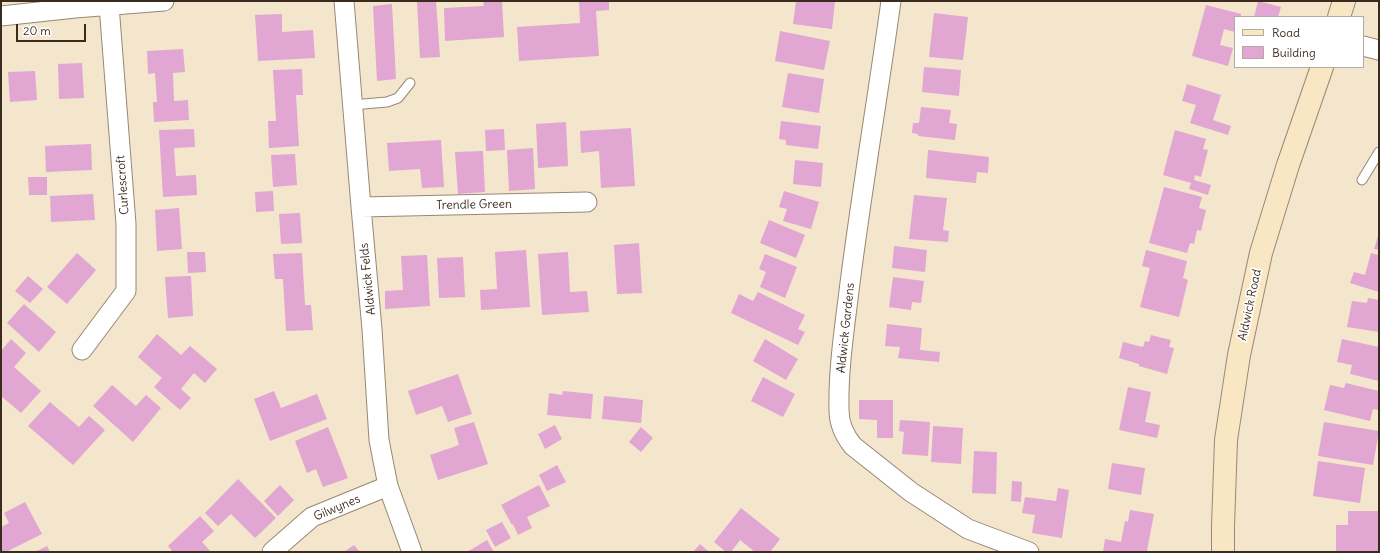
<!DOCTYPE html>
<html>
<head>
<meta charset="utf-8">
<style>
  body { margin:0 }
  #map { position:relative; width:1380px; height:553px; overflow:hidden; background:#f3e6cc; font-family:Delius,sans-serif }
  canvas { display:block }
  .frame { position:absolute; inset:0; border:2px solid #3b2a1e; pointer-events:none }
  .legend { position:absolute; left:1234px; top:16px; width:130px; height:52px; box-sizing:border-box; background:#fff; border:1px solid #b1aaa5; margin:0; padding:5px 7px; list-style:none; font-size:12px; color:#3b2a1e }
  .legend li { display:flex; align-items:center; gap:8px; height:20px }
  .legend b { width:20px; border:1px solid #b1aaa5 }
  .scale { position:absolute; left:16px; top:24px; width:70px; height:18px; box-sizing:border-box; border:2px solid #3b2a1e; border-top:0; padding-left:5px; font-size:12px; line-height:14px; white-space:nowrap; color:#3b2a1e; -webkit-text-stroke:3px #fff; paint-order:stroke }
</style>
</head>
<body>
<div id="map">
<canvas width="1380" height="553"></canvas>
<div class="frame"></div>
<ul class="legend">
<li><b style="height:5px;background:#f9e7c3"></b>Road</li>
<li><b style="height:11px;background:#e1a6d2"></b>Building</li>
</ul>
<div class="scale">20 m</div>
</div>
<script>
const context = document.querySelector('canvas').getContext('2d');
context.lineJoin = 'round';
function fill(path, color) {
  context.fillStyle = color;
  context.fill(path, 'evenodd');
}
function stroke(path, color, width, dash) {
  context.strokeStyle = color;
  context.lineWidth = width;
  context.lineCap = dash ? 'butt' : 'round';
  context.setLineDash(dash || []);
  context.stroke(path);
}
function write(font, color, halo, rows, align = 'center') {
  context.font = font + ' Delius,sans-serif';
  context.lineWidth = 3.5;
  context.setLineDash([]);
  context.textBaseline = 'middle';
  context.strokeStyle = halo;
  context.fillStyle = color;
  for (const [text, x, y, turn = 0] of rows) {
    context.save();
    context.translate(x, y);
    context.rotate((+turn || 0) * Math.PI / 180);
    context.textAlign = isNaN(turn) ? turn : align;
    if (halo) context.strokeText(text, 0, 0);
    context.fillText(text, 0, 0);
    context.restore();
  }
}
fill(new Path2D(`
  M417 1H436L440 57 420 58Z
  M483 1H502L504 37 445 41 444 8 484 6Z
  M579 1H609V10L596 11 599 56 519 61 517 27 580 23Z
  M796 1H835L832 29 793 24Z
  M1258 1 1281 7 1278 17H1254Z
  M392 4 396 79 377 81 373 6Z
  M1206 5 1241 14V17H1235V32L1224 29 1220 45 1233 48 1228 66 1192 56Z
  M934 13 968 17 963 60 929 57Z
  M282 14V32L313 30 315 58 258 61 255 15Z
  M780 31 830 41 824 70 775 61Z
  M183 49 185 72 173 73 174 101 188 100 189 120 154 122 153 102H157L155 73 148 74 147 51Z
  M82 63 84 98 59 99 58 64Z
  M924 67 961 70 959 96 922 92Z
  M302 69 303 95H296L299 146 269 148 268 121H276L273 70Z
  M35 71 37 100 10 102 8 72Z
  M788 73 824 79 819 113 782 107Z
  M1187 84 1221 95 1213 120 1231 126 1228 135 1190 123 1196 105 1182 101Z
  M921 107 951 110 949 123 957 124 955 140 918 136V134L912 133 913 123H919Z
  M781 121 821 126 818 149 786 145V140L779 139Z
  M566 122 568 166 538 168 536 124Z
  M631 128 635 186 601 188 599 151 581 153 580 131Z
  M194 129 195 147 174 148 176 176 196 175 197 195 163 197 159 130Z
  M504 129 505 150 486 151 485 130Z
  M1175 130 1206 139 1203 149 1208 150 1201 177 1195 175 1194 180 1211 185 1208 195 1189 189 1191 183 1163 175Z
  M441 140 444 187 422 188 420 169 389 171 387 143Z
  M91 144 92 170 46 172 45 146Z
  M533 148 535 189 509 191 507 150Z
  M928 150 989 157 988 173 977 172 976 183 926 178Z
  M483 151 485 192 458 194 455 152Z
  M295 154 297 185 273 187 271 155Z
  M795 160 823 163 821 187 793 184Z
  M28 177H47V195H29Z
  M1164 187 1202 197 1199 208 1206 210 1201 231 1197 230 1194 244 1190 243 1187 253 1149 243Z
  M273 191 274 211 256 212 255 192Z
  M784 191 819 202 811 229 783 221 787 209 779 207Z
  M93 194 95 220 51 222 50 196Z
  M914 195 947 198 943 230 949 231 948 242 909 239Z
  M179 208 182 249 157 251 155 210Z
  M300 213 302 243 281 244 279 214Z
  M769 220 805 235 796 258 760 243Z
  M1379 233V250L1374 249Z
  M639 243 642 293 617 294 614 245Z
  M894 246 927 250 925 272 892 268Z
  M526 250 530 307 481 310 480 290 497 289 495 252Z
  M1146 250 1187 261 1183 278 1188 280 1179 317 1140 307 1150 268 1142 266Z
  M187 252H205L206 272 188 273Z
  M568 252 570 292 587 291 589 312 542 315 538 254Z
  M77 253 96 270 67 304 47 287Z
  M302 253 305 305H311L313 330 286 331 283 279H275L273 254Z
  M1371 253 1379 255V292L1350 283 1354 272 1365 275Z
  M765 254 797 267 785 298 760 287 766 272 759 269Z
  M427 255 430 306 385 309V291L403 290 401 256Z
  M463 257 465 297 439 298 437 258Z
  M28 276 43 289 30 303 15 291Z
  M191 276 193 316 168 318 165 277Z
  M893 277 924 281 921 303 912 302 911 310 889 307Z
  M758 292 805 315 798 329 805 332 798 345 731 313 739 294 753 301Z
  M1368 298 1379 300V332L1347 327 1352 301 1367 303Z
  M24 304 56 332 39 352 7 323Z
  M887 324 922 328 920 350 940 352 939 362 898 358 900 347 885 346Z
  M157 334 181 355 190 346 217 369 205 383 194 373 181 389 191 398 180 410 154 387 162 378 138 357Z
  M1151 335 1171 340 1169 347 1174 348 1167 374 1139 366V364L1119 358 1123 342 1143 347 1145 341 1149 342Z
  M11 339 26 353 14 367 41 391 21 413 1 396V351Z
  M765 339 798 359 786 380 753 361Z
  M1342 339 1379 347V381L1350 374 1352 365 1337 362Z
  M458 374 472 414 448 422 442 406 416 415 408 391Z
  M763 377 795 394 783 417 751 401Z
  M1346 383 1379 391V410L1373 409 1370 421 1324 410 1330 385 1344 388Z
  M112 385 136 406 146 395 161 408 133 442 93 406Z
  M1128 387 1151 392 1145 422 1160 425 1157 438 1119 430Z
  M274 391 281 408 317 394 327 419 270 441 254 399Z
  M563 391 593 394 591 419 547 415 549 393 562 395Z
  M604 396 643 400 641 423 602 419Z
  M859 400H893V438H877V420L859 419Z
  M50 402 79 427 89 416 105 430 73 465 28 426Z
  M900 420 930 422 928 456 902 454 904 432 899 431Z
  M474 422 488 464 438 480 430 455 459 445 454 428Z
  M1324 422 1379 431 1373 465 1318 456Z
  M555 425 562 439 545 449 538 434Z
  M933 426 963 428 961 464 931 462Z
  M328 427 348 478 323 487 316 469 307 473 295 441Z
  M641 427 653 438 641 452 629 442Z
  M974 451 997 452 996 494 972 493Z
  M1318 461 1365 468 1360 503 1313 496Z
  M1112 463 1145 468 1141 495 1108 489Z
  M557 465 566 482 547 491 539 475Z
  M238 479 276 518 255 538 231 514 218 526 205 513Z
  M1012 481 1022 482 1021 502 1011 501Z
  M280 485 294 500 278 516 264 501Z
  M539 485 550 506 527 517 532 528 518 535 513 524 512 525 501 505Z
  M1058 488 1069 490 1062 538 1032 533 1035 515 1022 513 1025 497 1056 501Z
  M25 502 42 534 6 552H1V527L9 523 4 513Z
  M741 508 780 539 770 552H755L740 540 731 552H726L714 542Z
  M1130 510 1154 514 1147 551 1150 552H1103L1105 539 1121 542 1125 521 1128 522Z
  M1348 511H1379V551H1336V525H1348Z
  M200 516 214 531 202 542 211 552H173L168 546Z
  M502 522 511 538 495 547 486 530Z
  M487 540 494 552H467Z
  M700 544 709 552H693Z
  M354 545 360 552H344Z
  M47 546 50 552H35Z`), '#e1a6d2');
const lane = new Path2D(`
  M352 105 387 102 398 98 410 83
  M1362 180 1379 152`);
const street = new Path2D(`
  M344 1 361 207 372 329 379 440 388 486 412 552
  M891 1C878 95 862 189 850 283 845 325 838 368 839 410 839 424 844 435 853 446L911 492 968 529 1029 552
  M1 16 75 8 164 1
  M1363 46 1379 50
  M361 207 587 202
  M82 350 126 291V224L109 5
  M272 552 312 517 388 486`);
const secondary = new Path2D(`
  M1339 17 1344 1
  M1223 552V526L1226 440 1239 355 1261 253 1288 165 1322 67`);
stroke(lane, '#978875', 11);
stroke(street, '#978875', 21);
stroke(secondary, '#978875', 24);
stroke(lane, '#fff', 9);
stroke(street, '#fff', 19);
stroke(secondary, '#f9e7c3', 22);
write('12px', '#3b2a1e', '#fff', [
  ["Curlescroft",123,185,-94],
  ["Trendle Green",474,205,-1],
  ["Aldwick Felds",368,279,-96],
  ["Aldwick Road",1250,305,-78],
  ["Aldwick Gardens",846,328,-84],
  ["Gilwynes",337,508,-23]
]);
</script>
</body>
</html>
